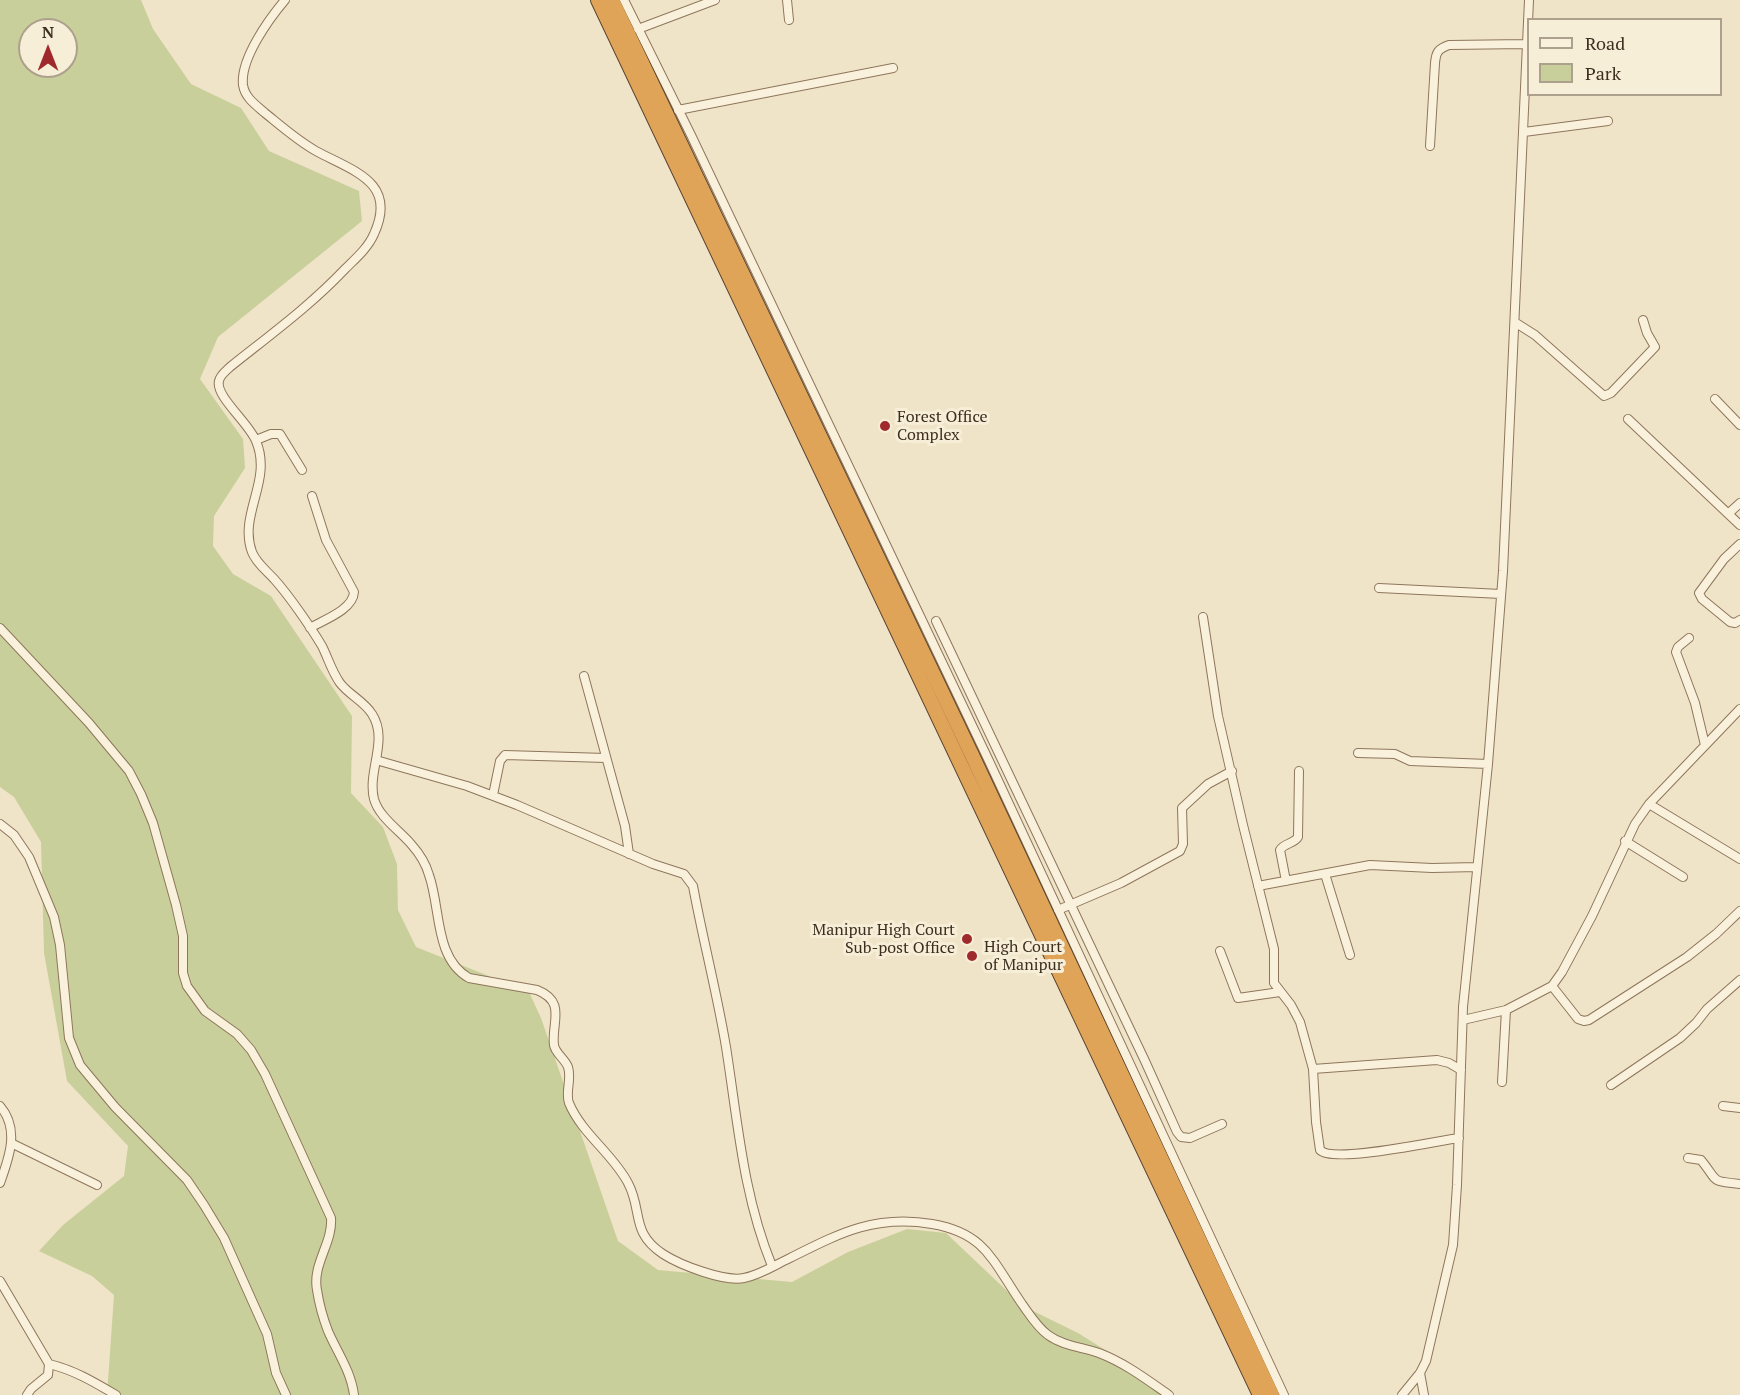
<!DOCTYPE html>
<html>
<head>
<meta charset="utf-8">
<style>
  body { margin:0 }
  #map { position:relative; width:1740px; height:1395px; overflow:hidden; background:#f0e4c8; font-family:"PT Serif",serif }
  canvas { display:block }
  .legend { position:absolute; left:1527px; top:18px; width:195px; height:78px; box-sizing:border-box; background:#f7eed8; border:2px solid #ada18e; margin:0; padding:8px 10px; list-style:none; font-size:18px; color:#3d2e20 }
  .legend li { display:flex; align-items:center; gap:12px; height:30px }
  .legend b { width:30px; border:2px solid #ada18e }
  .north { position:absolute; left:18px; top:18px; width:60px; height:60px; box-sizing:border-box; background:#f7eed8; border:2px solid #ada18e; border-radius:50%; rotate:0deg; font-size:16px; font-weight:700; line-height:24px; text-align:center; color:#3d2e20 }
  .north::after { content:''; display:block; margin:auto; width:21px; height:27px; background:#9e2a2b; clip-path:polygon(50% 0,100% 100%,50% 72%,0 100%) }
</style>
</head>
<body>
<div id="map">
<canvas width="1740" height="1395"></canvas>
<ul class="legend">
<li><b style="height:8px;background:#faf1dc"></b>Road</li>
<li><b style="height:16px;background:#c9cf9b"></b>Park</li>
</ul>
<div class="north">N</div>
</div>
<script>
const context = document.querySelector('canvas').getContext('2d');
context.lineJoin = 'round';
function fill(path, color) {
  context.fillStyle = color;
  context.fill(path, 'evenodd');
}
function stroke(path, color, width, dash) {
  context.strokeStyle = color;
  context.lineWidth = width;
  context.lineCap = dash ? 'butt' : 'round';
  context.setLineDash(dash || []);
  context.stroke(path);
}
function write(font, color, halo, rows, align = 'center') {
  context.font = font + ' "PT Serif",serif';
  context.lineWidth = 6;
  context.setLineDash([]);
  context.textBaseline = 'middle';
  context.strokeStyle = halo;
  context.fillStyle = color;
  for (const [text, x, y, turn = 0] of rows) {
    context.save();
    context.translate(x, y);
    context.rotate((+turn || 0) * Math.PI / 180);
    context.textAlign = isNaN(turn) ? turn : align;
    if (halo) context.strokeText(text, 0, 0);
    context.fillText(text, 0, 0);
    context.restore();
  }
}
fill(new Path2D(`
  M0 0H141L153 29 191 84 241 108 269 151 359 191 362 221 218 337 200 379 243 439 245 468 214 516 213 546 233 574 271 596 352 716 351 793 383 827 397 864 398 910 416 947 529 992 541 1018 618 1241 658 1270 792 1282 848 1252 907 1229 946 1233 1023 1306 1078 1333 1150 1378 1165 1395H107L114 1295 92 1276 39 1251 63 1225 124 1176 128 1146 67 1081 44 953 41 842 14 797 0 787ZM30 30H66V66H30Z`), '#c9cf9b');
const street = new Path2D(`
  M285 0C269 19 240 59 243 85 245 98 256 105 265 113 281 126 298 141 316 151 353 171 398 182 374 234 368 248 355 259 345 269 310 306 270 335 230 367 226 371 220 375 219 381 215 396 249 423 256 441 273 481 238 514 252 552 256 563 267 571 275 580 290 597 310 626 322 646 328 658 332 672 340 683 349 695 364 701 372 714 389 740 367 771 374 799 379 817 399 830 411 844 419 853 426 864 429 875 441 908 434 958 469 978L537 990C567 1002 551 1023 554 1045 555 1053 565 1059 568 1067 572 1079 565 1092 569 1103 582 1134 613 1154 628 1183 643 1211 630 1232 663 1254 680 1265 724 1282 744 1278 760 1275 775 1265 790 1258 838 1234 875 1214 932 1224 986 1233 993 1262 1022 1304 1030 1315 1037 1327 1048 1335 1063 1346 1082 1347 1099 1353 1125 1363 1146 1379 1169 1395
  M624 0 691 135 989 761 1284 1395
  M787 0 789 20
  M638 29 715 0
  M678 110 893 68
  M1524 132 1608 121
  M1430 146 1435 63C1436 52 1438 49 1449 45L1526 44
  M1516 323 1535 335 1604 396 1611 393 1655 347 1647 333 1643 320
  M1715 399 1740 425
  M1628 419 1740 525
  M256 440 271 434H280L302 470
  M1729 513 1740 503
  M1740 544 1724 559 1699 593 1702 599 1730 622 1735 623 1740 620
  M1379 588 1501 594
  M1203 617 1218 716 1243 825 1274 949V983L1291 1005 1300 1022 1313 1069 1316 1122 1320 1150C1333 1164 1436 1141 1459 1138
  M936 621 1145 1061 1177 1132 1181 1137 1190 1138 1222 1124
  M0 628 89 723 129 771 141 794 153 823 176 905 183 936V973L187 986 205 1011 237 1034 251 1050 265 1074 331 1218C333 1243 312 1264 317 1290 319 1303 323 1318 328 1331 337 1352 351 1371 354 1395
  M310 628C323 620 353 610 354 592L326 540 312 496
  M1689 638 1678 647 1676 652 1695 703 1705 745
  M584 676 625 826 629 854
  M1358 753 1395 754 1410 761 1488 764
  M376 760 467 786 517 805 653 864 684 874 693 886C703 940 717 993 726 1047 738 1123 743 1195 772 1266
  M493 795 500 761 505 755 606 758
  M1649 804 1740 859
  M0 824 14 835 29 857 54 917 60 945 69 1038 80 1065 115 1107 187 1180 204 1205 224 1238 267 1334 276 1373 286 1395
  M1625 841 1683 877
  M1325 874 1350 955
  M1286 881 1280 850C1284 843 1294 844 1298 837L1299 771
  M1258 886 1370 865 1432 868 1477 867
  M1058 910 1121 883 1180 851 1183 844 1182 808 1208 784 1232 771
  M1220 951 1238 998 1280 992
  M1552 986 1578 1019 1584 1021 1589 1020 1687 957 1716 934 1740 911
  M1463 1020 1506 1010 1552 986 1562 972 1592 916 1635 824 1649 804 1740 709
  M1313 1069 1437 1060 1449 1063 1461 1070
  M1502 1082 1506 1010
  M1611 1085 1680 1038 1696 1023 1707 1009 1740 980
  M0 1106C20 1129 9 1158 0 1183
  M1723 1106 1740 1108
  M11 1143 97 1185
  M1688 1158 1701 1160C1719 1182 1709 1181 1740 1184
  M0 1281 49 1364 48 1375 31 1389 27 1395
  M49 1364C74 1370 94 1382 116 1395
  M1420 1373 1424 1395
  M1402 1395 1420 1373 1426 1361 1453 1245 1457 1185 1463 1007 1488 764 1503 571 1529 0`);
const highway = new Path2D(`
  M598 0 1260 1395
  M612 0 972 755 1272 1395`);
stroke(street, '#8d765c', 10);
stroke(highway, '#5b4430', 16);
stroke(street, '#faf1dc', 8);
stroke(highway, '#e0a458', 14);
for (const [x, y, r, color] of [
  [885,426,6,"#9e2a2b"],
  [967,939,6,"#9e2a2b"],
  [972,956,6,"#9e2a2b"]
]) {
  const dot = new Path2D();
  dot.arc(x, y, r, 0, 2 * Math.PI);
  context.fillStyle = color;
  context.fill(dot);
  stroke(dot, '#f7eed8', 2);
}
write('16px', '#3d2e20', '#f7eed8', [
  ["Forest Office",897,417],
  ["Complex",897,435],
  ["Manipur High Court",955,930,"right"],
  ["Sub-post Office",955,948,"right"],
  ["High Court",984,947],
  ["of Manipur",984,965]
], 'left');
</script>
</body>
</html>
